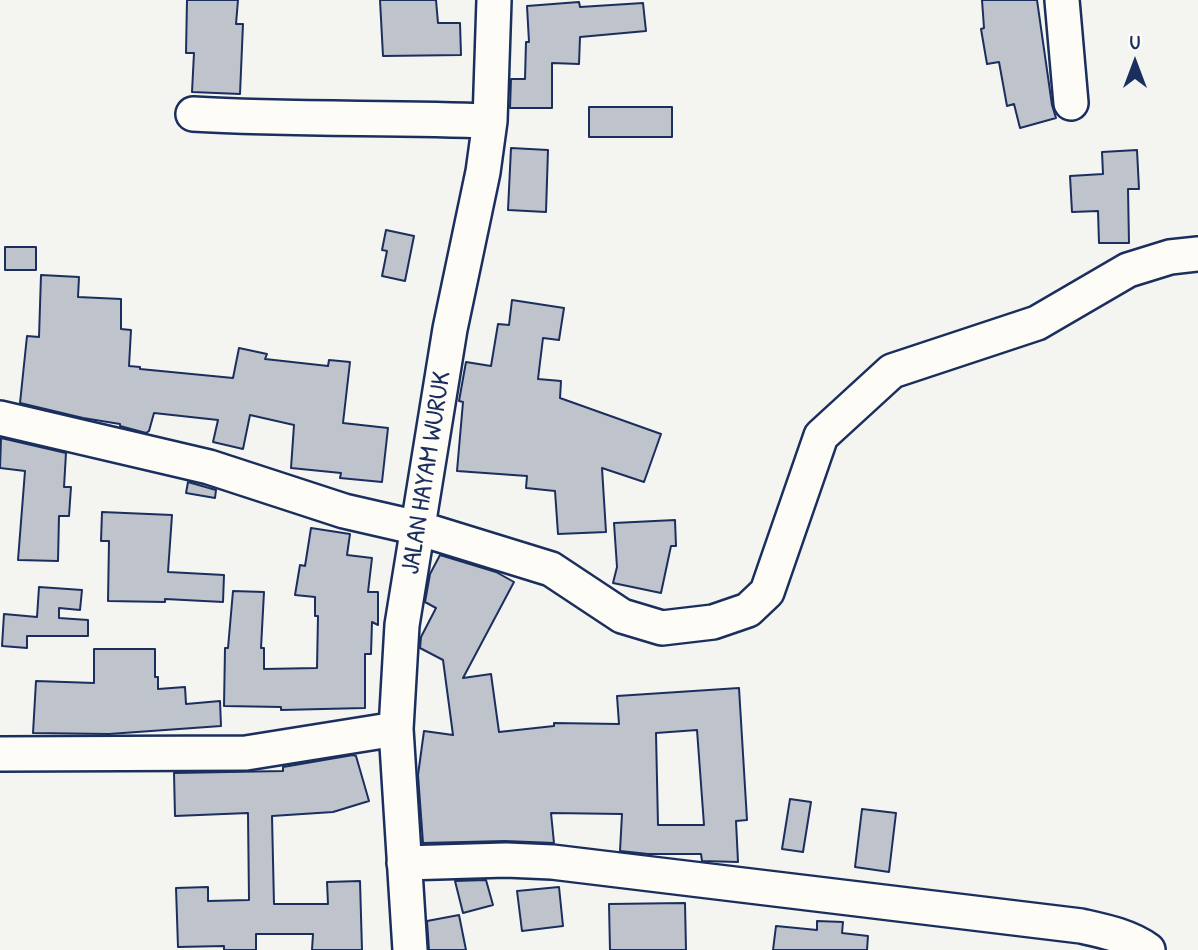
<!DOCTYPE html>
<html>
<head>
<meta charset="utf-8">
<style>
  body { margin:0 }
  #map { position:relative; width:1198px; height:950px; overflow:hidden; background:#f4f4f1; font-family:"Patrick Hand",sans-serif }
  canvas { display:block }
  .north { position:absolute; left:1100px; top:28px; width:70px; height:70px; -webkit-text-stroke:5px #fdfcf7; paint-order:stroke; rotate:0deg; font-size:19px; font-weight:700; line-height:28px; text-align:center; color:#1b2f5e }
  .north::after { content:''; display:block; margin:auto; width:24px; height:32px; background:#1b2f5e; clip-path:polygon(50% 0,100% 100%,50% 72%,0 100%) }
</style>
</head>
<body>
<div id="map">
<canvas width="1198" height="950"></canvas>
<div class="north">U</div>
</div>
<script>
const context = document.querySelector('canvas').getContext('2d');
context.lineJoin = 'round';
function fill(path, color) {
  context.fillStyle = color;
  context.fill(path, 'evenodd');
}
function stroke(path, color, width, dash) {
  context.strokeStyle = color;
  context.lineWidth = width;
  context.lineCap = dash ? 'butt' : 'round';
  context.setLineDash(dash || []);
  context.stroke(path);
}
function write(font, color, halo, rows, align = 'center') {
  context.font = font + ' "Patrick Hand",sans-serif';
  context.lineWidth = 6;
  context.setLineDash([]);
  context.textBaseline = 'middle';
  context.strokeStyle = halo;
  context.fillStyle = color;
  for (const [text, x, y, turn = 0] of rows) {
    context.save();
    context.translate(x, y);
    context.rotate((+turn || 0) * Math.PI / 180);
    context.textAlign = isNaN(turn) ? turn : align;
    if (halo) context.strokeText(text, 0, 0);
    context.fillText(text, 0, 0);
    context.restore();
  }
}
const building = new Path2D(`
  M187 0H238L236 24H243L240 94 192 92 194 53H186Z
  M380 0H436L438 23H460L461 55 383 56Z
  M982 0H1037L1052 105 1056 118 1020 128 1014 104 1007 106 999 62 987 64 981 29 984 28Z
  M579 2 580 7 643 3 646 31 580 37 579 64 552 63V108H510L511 79H525L526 42H529L527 6Z
  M589 107H672V137H589Z
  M511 148 548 150 546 212 508 210Z
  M1137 150 1139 189H1128L1129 243H1099L1098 211 1072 212 1070 176 1103 174 1102 152Z
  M386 230 414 236 405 281 382 276 387 251 382 250Z
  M5 247H36V270H5Z
  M41 275 79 277 78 297 121 299V329L131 330 129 366 140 367V369L233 378 239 348 267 354 265 359 328 366 329 360 350 362 343 423 388 428 382 482 340 478 341 473 291 468 294 425 250 415 243 449 213 442 218 420 154 413 149 431 146 433 120 426V424L83 418 20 403 27 336 39 337Z
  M512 300 564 308 559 340 543 338 538 379 561 381 560 398 661 434 644 482 602 468 606 532 558 534 555 491 526 488 527 476 457 471 463 402 459 401 466 362 491 366 498 324 509 325Z
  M1 438 66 453 64 487H71L69 516H59L58 561 18 560 25 471 0 468Z
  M188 482 216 490 215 498 186 493Z
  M102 512 172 515 168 572 224 575 223 602 165 599V602L108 601 109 541H101Z
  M675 520 676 546H671L661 593 613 583 617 567 614 523Z
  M311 528 350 534 347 555 372 558 368 592H378V625L372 622 371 654H365V708L281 710V707L224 706 225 648H228L233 591 264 592 261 648H264V669L317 668 318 616H315V597L295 595 300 565 305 566Z
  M440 555 496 572 514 582 463 678 491 674 499 732 554 726V723L619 724 617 696 739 688 747 820 736 821 738 862 702 861 701 854H648L620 851 622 814 551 813 554 843 505 841 423 843 418 775 424 731 453 735 443 660 420 648 421 637 436 608 425 602 430 574ZM697 730 704 825H658L656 733Z
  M39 587 82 590 80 610 59 608V618L88 620V636H27V648L2 646 4 614 37 617Z
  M94 649H155V677H158V689L185 687 186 704 220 701 221 726 109 734 33 733 36 681 94 683Z
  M353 755 356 756 369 801 333 812 272 816 274 904H328L327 882 360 881 362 950H312L313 934H256V950H224V946L178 947 176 888 208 887V901L249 900 248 813 175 816 174 773 283 771V767Z
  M790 799 811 802 803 852 782 849Z
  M862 809 896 813 889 872 855 867Z
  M486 880 493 905 463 913 455 881Z
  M559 887 563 926 522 931 517 891Z
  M685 903 686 950H610L609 904Z
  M459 915 466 950H429L427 921Z
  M817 921 843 922 842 933 868 936 867 950H773L776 926 817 930Z`);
fill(building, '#bfc3cc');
stroke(building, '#1b2f5e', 2);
const minor = new Path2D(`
  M1062 0 1071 103
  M193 114C292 120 391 117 490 121
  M0 418 209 467 344 511 418 528 551 569 622 616 662 628 713 622 748 610 767 592 821 436 892 371 1037 323 1128 270 1170 257 1198 254
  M0 754 246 753 396 729
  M404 863 506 860 552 862 1081 926C1103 931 1129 936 1148 950
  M410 950 396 729 402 625 450 329 483 172 490 121 494 0`);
stroke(minor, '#1b2f5e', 38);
stroke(minor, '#fdfcf7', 33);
write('26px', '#1b2f5e', '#fdfcf7', [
  ["JALAN HAYAM WURUK",427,473,-81]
]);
</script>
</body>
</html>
